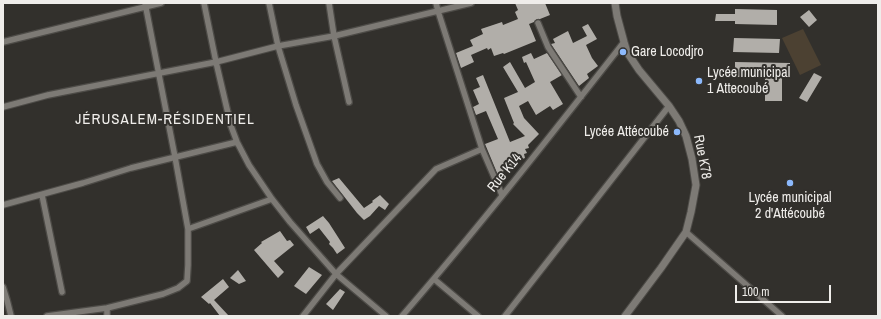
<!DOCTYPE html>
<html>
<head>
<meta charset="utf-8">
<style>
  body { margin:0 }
  #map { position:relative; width:881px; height:319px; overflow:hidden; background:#32302c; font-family:"Archivo Narrow",sans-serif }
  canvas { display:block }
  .frame { position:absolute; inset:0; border:4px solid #efedea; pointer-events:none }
  .scale { position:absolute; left:735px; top:285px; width:96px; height:18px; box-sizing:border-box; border:2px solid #efedea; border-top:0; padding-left:5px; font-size:12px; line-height:14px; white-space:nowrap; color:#efedea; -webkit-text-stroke:3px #32302c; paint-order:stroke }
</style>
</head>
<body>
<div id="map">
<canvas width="881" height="319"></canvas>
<div class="frame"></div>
<div class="scale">100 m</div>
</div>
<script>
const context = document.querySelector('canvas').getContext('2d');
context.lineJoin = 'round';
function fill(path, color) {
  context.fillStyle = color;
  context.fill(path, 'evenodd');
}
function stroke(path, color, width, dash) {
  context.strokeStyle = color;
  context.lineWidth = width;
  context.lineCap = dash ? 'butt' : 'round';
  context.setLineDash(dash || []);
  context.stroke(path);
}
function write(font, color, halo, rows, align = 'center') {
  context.font = font + ' "Archivo Narrow",sans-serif';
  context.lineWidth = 4;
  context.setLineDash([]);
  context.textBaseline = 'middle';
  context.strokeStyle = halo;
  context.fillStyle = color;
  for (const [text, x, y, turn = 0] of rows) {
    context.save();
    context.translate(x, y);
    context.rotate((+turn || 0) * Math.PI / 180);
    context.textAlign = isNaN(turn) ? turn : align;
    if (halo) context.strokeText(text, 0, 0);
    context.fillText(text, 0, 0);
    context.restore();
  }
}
fill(new Path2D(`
  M803 29 821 65 800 75 782 38Z`), '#4c4132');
fill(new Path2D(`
  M515 3H545L550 15 540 19H537L534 22 529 24 536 41 504 54 503 53 494 56 491 48 488 50 487 48 471 55 474 62 461 68 456 53 473 46 470 40 483 34 481 29 502 22 503 25 518 19 515 12 518 10Z
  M735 9 777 10V25L735 24V21H715L716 14H735Z
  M809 10 817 20 809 27 800 17Z
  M588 24 597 39 586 45 592 58 598 66 587 74 589 78 579 86 551 44 555 43 553 39 568 31 573 43 587 36 582 27Z
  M734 38 780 39 779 53 733 52Z
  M531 53 534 59 547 53 562 75 550 82 563 104 553 110 550 106 536 115 528 101 519 106 524 118 539 134 528 145 529 148 525 149 527 153 524 154 525 158 515 162 516 165 503 171 506 178 500 180 485 144 498 139 486 111 476 115 473 107 479 104 473 90 480 87 476 78 483 75 510 142 525 136 513 124 514 123 504 98 518 92 503 67 510 62 525 88 535 82 526 62 524 63 522 57Z
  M735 62 790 63V78H782V101H765V77H735Z
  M814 73 822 77 807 102 799 98Z
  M339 178 364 208 373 202 372 201 380 195 389 204 385 210 379 206 370 216 364 220 357 213 332 181Z
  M323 216 329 223 345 248 337 254 333 248 329 244 330 242 319 228 310 234 306 227Z
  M280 231 287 241 290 240 294 245 274 261 284 272 278 278 254 250 262 243 261 242Z
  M309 267 322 275 306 294 294 286Z
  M238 270 246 281 239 284 230 278Z
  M223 279 229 287 214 300 229 316H220L210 303 209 304 201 297Z
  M340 289 345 292 333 310 326 304Z`), '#b1aea9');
const minor = new Path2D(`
  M145 3 175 157 188 229
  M204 3 216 62 231 126 237 142 249 165 272 199 290 222 336 274 386 316
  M269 3 278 46 296 105 317 164 327 182 340 198
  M329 3 334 36 349 102
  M436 3 438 11 482 149 502 195
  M538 23 548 47 581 97
  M3 42 161 3
  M3 107 48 95 216 62 278 46 334 36 471 3
  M42 195 62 292
  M3 205 83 183 131 168 237 142
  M686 232 782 316
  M434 279 478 316
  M3 287 7 300 11 316
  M107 308V316
  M47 316 107 308 163 294 178 288 187 281 188 265V229L272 199
  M303 316 336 274 436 169 482 149
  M402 316C479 227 551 135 624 42
  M505 316 669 106`);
const tertiary = new Path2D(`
  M615 3 617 16 624 42 627 52 639 70 669 106 679 121 686 136 692 159 696 185 691 212 686 232 661 268 625 316`);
stroke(minor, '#4d4b47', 8);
stroke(tertiary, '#4d4b47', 9);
stroke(minor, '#7d7a75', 5.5);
stroke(tertiary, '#7d7a75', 7);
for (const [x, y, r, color] of [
  [623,52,4,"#8cb9fc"],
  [699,81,4,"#8cb9fc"],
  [677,132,4,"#8cb9fc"],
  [790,183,4,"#8cb9fc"]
]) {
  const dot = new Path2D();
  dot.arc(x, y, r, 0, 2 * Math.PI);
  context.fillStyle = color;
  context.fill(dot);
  stroke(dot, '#32302c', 1.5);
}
write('14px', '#efedea', '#32302c', [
  ["Gare Locodjro",631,52],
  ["Lycée municipal",707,73],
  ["1 Attecoubé",707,89],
  ["Lycée Attécoubé",669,132,"right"],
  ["Lycée municipal",790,198,"center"],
  ["2 d'Attécoubé",790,214,"center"]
], 'left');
write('14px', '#efedea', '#32302c', [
  ["Rue K78",702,157,79],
  ["Rue K14",505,173,-51]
]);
context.letterSpacing = '1px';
write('15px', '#efedea', '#32302c', [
  ["JÉRUSALEM-RÉSIDENTIEL",165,120]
]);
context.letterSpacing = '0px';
</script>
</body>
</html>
